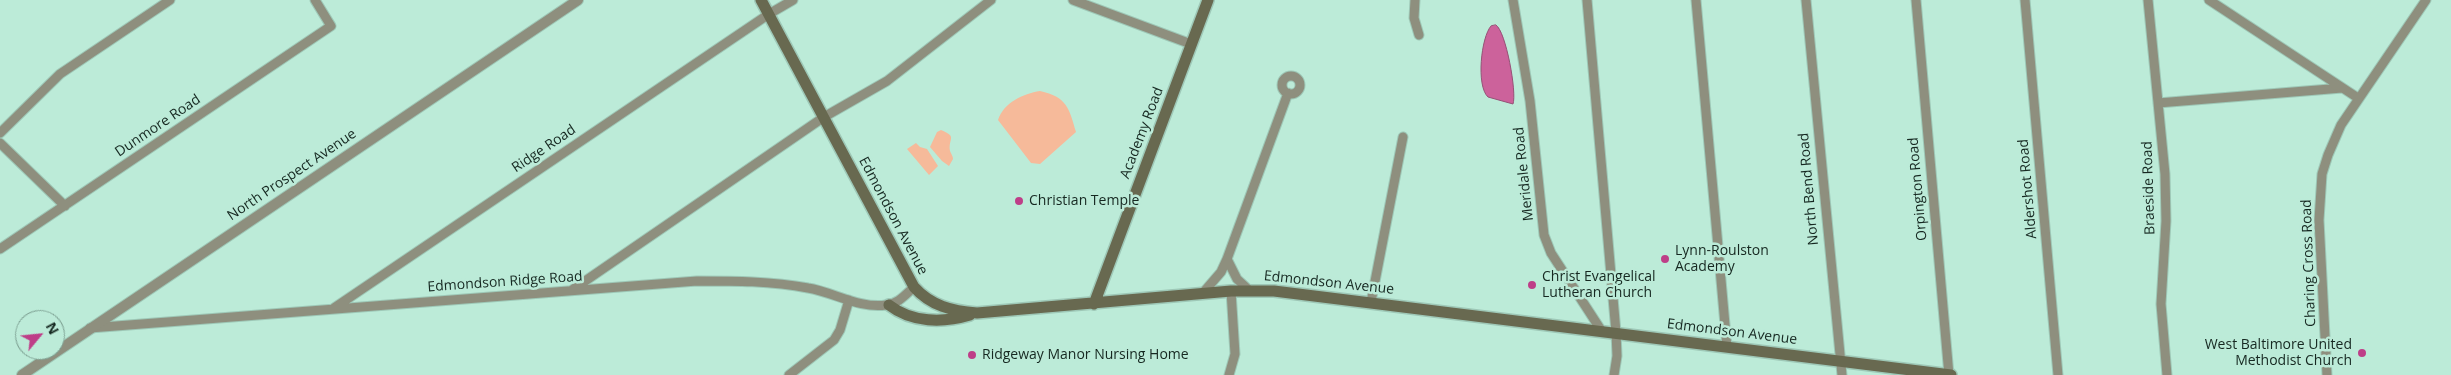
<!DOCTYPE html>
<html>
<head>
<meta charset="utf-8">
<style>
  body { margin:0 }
  #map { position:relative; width:2451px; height:375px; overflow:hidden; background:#bcebd8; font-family:"Open Sans",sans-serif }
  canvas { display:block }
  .north { position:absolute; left:15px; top:310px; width:50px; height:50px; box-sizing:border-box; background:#bcebd8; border:1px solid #7a9d8f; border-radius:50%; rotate:62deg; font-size:14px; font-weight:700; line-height:20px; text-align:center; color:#162821 }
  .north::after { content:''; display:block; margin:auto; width:18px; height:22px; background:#be3e88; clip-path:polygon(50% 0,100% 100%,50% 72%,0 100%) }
</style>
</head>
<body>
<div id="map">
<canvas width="2451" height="375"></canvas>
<div class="north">N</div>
</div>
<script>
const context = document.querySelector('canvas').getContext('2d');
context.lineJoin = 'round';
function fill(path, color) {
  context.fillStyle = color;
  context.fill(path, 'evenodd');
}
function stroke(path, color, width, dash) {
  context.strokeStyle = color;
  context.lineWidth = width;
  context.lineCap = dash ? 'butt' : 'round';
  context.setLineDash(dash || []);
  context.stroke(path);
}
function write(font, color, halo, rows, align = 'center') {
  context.font = font + ' "Open Sans",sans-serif';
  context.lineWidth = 5;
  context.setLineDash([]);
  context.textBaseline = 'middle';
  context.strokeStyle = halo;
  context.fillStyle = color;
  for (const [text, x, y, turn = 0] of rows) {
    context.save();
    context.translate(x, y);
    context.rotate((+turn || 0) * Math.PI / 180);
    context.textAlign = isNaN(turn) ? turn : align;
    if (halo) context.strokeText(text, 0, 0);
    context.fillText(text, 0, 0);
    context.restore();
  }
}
fill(new Path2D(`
  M1040 91C1067 97 1069 108 1076 132L1040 164 1031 163 998 120C1004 102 1023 94 1040 91Z
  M941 130C958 137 948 138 950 151 951 154 953 156 953 159L949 166 942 161 930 147 937 132Z
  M916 143 920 147 927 149 938 166 929 175 907 149Z`), '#f6ba9a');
const water = new Path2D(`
  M1496 25C1506 31 1517 93 1513 104L1488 97C1476 86 1481 37 1491 26Z`);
fill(water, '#cc629b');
stroke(water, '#955176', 1);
const minor = new Path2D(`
  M1073 0 1191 44
  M1415 0 1414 18 1419 35
  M1513 0 1530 101 1544 235 1551 253 1601 330
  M1587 0 1616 332 1617 356 1614 375
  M1696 0 1727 347
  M1806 0 1842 375
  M1916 0 1949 375
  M2025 0 2058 375
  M2148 0 2165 174 2166 221 2161 304 2167 375
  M2209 0 2358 98
  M1282 85a9 9 0 1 1 18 0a9 9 0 1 1-18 0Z
  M2158 103 2342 88
  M0 133 60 74 170 0
  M0 143 65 206
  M0 249 331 26 315 0
  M1227 259 1237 279 1250 291
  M572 290 824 117 887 81 991 0
  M1202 294 1221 272 1227 259 1288 93
  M1371 302 1403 137
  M334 308 769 14 793 0
  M90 328 697 281C734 281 771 281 808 288 833 292 860 309 886 305 898 304 905 295 914 287
  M789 375 834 340 840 330 849 300
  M1229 375 1235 354 1231 291
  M2327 375 2319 220 2322 174 2328 155 2341 125 2426 0`);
const tertiary = new Path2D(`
  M22 375 578 0`);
const secondary = new Path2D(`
  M761 0 914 287C931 306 952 311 977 313L1231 291H1274L1951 375
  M1094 304 1208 0
  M889 305C912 323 943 323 970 315`);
stroke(minor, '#9ec8b7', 11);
stroke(tertiary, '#9ec8b7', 12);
stroke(secondary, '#9ec8b7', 14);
stroke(minor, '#8e8f7e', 9);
stroke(tertiary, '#8e8f7e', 10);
stroke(secondary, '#686950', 11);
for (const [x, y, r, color] of [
  [1019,201,5,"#be3e88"],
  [1665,259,5,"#be3e88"],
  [1532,285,5,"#be3e88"],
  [2362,353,5,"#be3e88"],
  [972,355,5,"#be3e88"]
]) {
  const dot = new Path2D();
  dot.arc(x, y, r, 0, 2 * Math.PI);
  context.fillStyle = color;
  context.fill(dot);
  stroke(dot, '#bcebd8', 2);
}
write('14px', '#162821', '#bcebd8', [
  ["Dunmore Road",158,126,-34],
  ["Academy Road",1142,133,-69],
  ["Ridge Road",544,149,-34],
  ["Meridale Road",1524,174,-96],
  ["North Prospect Avenue",292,175,-34],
  ["Braeside Road",2149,188,-92],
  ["North Bend Road",1809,189,-95],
  ["Orpington Road",1918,189,-95],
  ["Aldershot Road",2028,189,-95],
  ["Edmondson Avenue",893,216,62],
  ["Charing Cross Road",2309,263,-92],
  ["Edmondson Ridge Road",505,282,-4],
  ["Edmondson Avenue",1329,283,6],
  ["Edmondson Avenue",1732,332,7]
]);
write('14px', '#162821', '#bcebd8', [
  ["Christian Temple",1029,201],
  ["Lynn-Roulston",1675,251],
  ["Academy",1675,267],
  ["Christ Evangelical",1542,277],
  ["Lutheran Church",1542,293],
  ["West Baltimore United",2352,345,"right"],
  ["Methodist Church",2352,361,"right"],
  ["Ridgeway Manor Nursing Home",982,355]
], 'left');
</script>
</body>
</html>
